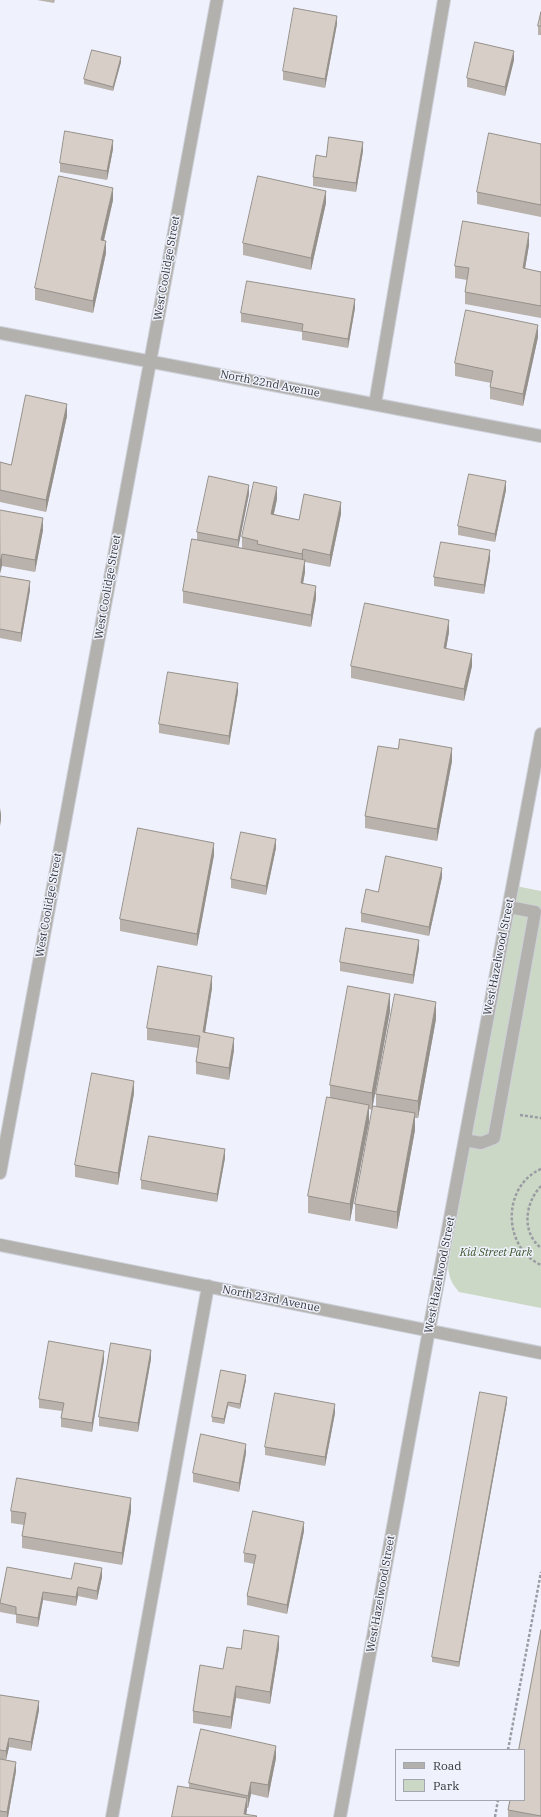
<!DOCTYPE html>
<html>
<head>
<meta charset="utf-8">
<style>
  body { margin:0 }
  #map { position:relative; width:541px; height:1817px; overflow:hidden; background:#eff2fc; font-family:"IBM Plex Serif",serif }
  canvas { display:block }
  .legend { position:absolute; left:395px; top:1749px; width:130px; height:52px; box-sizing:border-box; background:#eff2fc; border:1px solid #a4a6ae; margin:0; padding:5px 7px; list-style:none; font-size:12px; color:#343539 }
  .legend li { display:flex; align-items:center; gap:8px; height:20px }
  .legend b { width:20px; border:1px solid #a4a6ae }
</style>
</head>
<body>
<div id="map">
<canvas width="541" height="1817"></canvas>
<ul class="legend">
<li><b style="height:5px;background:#b3b1ad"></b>Road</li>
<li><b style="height:11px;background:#ccd8c6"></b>Park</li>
</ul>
</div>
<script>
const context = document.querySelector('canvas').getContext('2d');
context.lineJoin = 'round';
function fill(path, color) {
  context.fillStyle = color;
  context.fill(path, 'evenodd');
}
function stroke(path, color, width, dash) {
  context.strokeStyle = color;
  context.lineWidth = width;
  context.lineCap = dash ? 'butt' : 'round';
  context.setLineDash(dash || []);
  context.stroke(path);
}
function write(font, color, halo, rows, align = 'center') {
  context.font = font + ' "IBM Plex Serif",serif';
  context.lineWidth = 3;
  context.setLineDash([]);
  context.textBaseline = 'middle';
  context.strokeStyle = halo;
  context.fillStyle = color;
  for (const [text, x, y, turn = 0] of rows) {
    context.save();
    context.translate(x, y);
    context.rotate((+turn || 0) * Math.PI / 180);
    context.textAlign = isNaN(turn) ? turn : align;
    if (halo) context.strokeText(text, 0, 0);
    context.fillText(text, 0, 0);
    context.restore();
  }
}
fill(new Path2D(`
  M516 886 541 891V1308L459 1292C452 1284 449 1278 448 1267Z`), '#ccd8c6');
const minor = new Path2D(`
  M0 333 541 436
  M375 404 444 0
  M465 1140 481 1143 494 1138 535 912 509 907
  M0 1173 217 0
  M0 1245 541 1353
  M112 1817 208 1286
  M340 1817 429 1330 541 734`);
stroke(minor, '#cdd0d9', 14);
stroke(new Path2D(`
  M520 1115 541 1118
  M541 1169C502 1186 502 1247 541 1265
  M541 1186C525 1203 521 1232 541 1248
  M508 1750 541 1572
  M495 1817 498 1800`), '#9a9ca3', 2.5, [3, 2]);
stroke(minor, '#b3b1ad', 12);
fill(new Path2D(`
  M37 0H55L54 3Z
  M541 12V35H538V26Z
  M337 24 325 88 283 80V71Z
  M514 60 505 96 467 87V78Z
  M121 62 113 91 84 84V79Z
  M541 144V217L477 204V192Z
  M113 149 107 180 60 172V163Z
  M363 151 356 192 313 186V177L326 157Z
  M113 200 104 241 106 253 93 313 35 300V288Z
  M326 203 311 270 243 255V243Z
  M529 245 525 269 541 272V318L465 304V292L467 280 455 278V266Z
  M355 308 348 348 302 340V332L241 322V313Z
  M538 337 523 406 490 399V387L491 383 455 376V363Z
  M67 416 46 512 0 502V462L11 465Z
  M506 490 495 542 458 535V526Z
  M249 494 238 547 242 548V537L277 499 274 514 299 520 341 514 330 567 305 562V572L303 583 316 598 311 627 183 603V591L197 539V532Z
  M0 510 43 530 35 572 2 566Z
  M490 559 484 594 434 586V577Z
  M0 576 30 590 21 642 0 638Z
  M449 632 446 649 472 666 464 701 351 678V666Z
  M238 692 229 745 159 733V724Z
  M452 761 437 841 365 828V816Z
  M276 848 266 895 231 888V879Z
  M214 855 197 946 120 931V919Z
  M442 877 429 936 361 922V913L378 892Z
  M419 949 413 984 340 971V962Z
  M212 988 205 1033 234 1050 229 1080 196 1074V1062L198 1048 147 1040V1028Z
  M390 1011 372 1110 369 1109V1122L350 1221 308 1213V1196L330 1098V1085Z
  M436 1019 418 1118H415V1130L397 1229 355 1221V1204L376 1106V1094Z
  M134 1093 118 1185 75 1177V1165Z
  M225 1158 217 1202 141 1189V1180Z
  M151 1359 138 1432 99 1426V1417Z
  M104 1360 92 1432 61 1427V1418L62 1411 39 1408V1399Z
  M246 1380 240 1409 228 1406 224 1424 212 1422V1417Z
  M507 1402 459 1667 432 1662V1657Z
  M335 1413 325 1466 265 1455V1447Z
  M246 1453 239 1492 193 1482V1473Z
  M11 1511H131L122 1565 22 1548V1536L24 1525 11 1523Z
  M304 1531 287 1614 247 1605V1596L254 1564 244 1562V1553Z
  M102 1577 97 1600 78 1596 76 1606 43 1600 38 1627 16 1623V1615L0 1612V1603L71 1579Z
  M541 1630V1817H508V1810Z
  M279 1648 270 1704 236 1698 231 1729 193 1723V1711L223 1669 241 1649Z
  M0 1695 39 1710 31 1751 9 1747 6 1760 0 1759Z
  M276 1758 268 1798 251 1794 248 1808H247V1810L172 1817 189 1788V1783Z
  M0 1759 16 1771 8 1817H0Z`), '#b9b1ab');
fill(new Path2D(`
  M337 16V24L325 88V79Z
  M514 51V60L505 96V87Z
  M121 57V62L113 91V87Z
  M113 140V149L107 180V171Z
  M363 142V151L356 192V183Z
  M113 188V200L101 252V240Z
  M326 191V203L311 270V258Z
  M529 233V245L523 280V268Z
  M106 241V253L93 313V301Z
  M355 299V308L348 348V339Z
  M538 325V337L523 406V394Z
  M67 404V416L46 512V500Z
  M506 481V490L495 542V534Z
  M249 485V494L238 549V540Z
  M277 487V499L271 526V514Z
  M341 502V514L330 567V555Z
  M43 518V530L35 572V560Z
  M303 549V561L302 566V554Z
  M490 550V559L484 594V585Z
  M2 554V566L0 574V562Z
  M305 560V572L301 595V583Z
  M30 581V590L21 642V633Z
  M316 586V598L311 627V615Z
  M449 620V632L444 660V648Z
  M472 654V666L464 701V689Z
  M238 683V692L229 745V736Z
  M452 748V761L437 841V829Z
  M1 808V820L0 826V814Z
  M276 839V848L266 895V886Z
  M214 843V855L197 946V934Z
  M442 868V877L429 936V927Z
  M419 940V949L413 984V975Z
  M212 976V988L203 1045V1032Z
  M390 994V1011L372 1110V1093Z
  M436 1002V1019L418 1118V1101Z
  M234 1038V1050L229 1080V1068Z
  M134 1081V1093L118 1185V1173Z
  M369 1105V1122L350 1221V1204Z
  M415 1113V1130L397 1229V1212Z
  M225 1149V1158L217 1202V1194Z
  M151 1350V1359L138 1432V1423Z
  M104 1351V1360L92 1432V1423Z
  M246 1375V1380L240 1409V1404Z
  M507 1397V1402L459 1667V1662Z
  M228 1402V1406L224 1424V1419Z
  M335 1404V1413L325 1466V1457Z
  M246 1444V1453L239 1492V1483Z
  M131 1498V1511L122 1565V1553Z
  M304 1522V1531L287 1614V1605Z
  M102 1568V1577L97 1600V1591Z
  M78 1587V1596L76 1606V1597Z
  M43 1592V1600L38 1627V1618Z
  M279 1636V1648L270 1704V1692Z
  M236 1686V1698L231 1729V1717Z
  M39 1701V1710L31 1751V1742Z
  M9 1738V1747L6 1760V1751Z
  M276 1746V1758L268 1798V1785Z
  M16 1762V1771L8 1817H7V1812Z
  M251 1782V1794L248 1808V1796Z
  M247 1798V1810L246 1817 244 1814Z`), '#96908b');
const building = new Path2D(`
  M294 8 337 16 325 79 283 71Z
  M541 12V26H538Z
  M475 42 514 51 505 87 467 78Z
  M92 50 121 57 113 87 84 79Z
  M65 131 113 140 107 171 60 163Z
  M489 133 541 144V205L477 192Z
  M329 137 363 142 356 183 313 177 316 155 326 157Z
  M59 176 113 188 101 240 106 241 93 301 35 288Z
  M258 176 326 191 311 258 243 243Z
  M463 221 529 233 523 268 541 272V306L465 292 469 268 455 266Z
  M247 281 355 299 348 339 302 331 303 324 241 313Z
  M466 310 538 325 523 394 490 387 493 371 455 363Z
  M26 395 67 404 46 500 0 490V462L11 465Z
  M469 474 506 481 495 534 458 526Z
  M209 476 249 485 238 540 197 532Z
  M254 482 277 487 271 514 299 520 304 494 341 502 330 555 303 549 302 554 257 544 258 541 242 537Z
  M0 510 43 518 35 560 2 554 0 562Z
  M192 539 305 560 301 583 316 586 311 615 183 591Z
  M441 542 490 550 484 585 434 577Z
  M0 576 30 581 21 633 0 629Z
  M365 603 449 620 444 648 472 654 464 689 351 666Z
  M168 672 238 683 229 736 159 724Z
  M400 739 452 748 437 829 365 816 378 746 398 749Z
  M138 828 214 843 197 934 120 919Z
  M241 832 276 839 266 886 231 879Z
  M386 856 442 868 429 927 361 913 366 889 378 892Z
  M346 928 419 940 413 975 340 962Z
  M158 966 212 976 203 1032 234 1038 229 1068 196 1062 200 1036 147 1028Z
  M348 986 390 994 372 1093 330 1085Z
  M395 994 436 1002 418 1101 376 1094Z
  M92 1073 134 1081 118 1173 75 1165Z
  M327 1097 369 1105 350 1204 308 1196Z
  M373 1106 415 1113 397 1212 355 1204Z
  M149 1136 225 1149 217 1194 141 1180Z
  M49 1341 104 1351 92 1423 61 1418 64 1403 39 1399Z
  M111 1343 151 1350 138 1423 99 1417Z
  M221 1370 246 1375 240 1404 228 1402 224 1419 212 1417Z
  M480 1392 507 1397 459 1662 432 1657Z
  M275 1393 335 1404 325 1457 265 1447Z
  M201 1434 246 1444 239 1483 193 1473Z
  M17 1478 131 1498 122 1553 22 1536 26 1513 11 1511Z
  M253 1511 304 1522 287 1605 247 1596 256 1555 244 1553Z
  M75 1563 102 1568 97 1591 78 1587 76 1597 43 1592 38 1618 16 1614V1607L0 1603 7 1567 71 1579Z
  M244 1630 279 1636 270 1692 236 1686 231 1717 193 1711 200 1665 223 1669 227 1647 241 1649Z
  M541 1630V1816L508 1810 510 1800H524V1750H519Z
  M0 1695 39 1701 31 1742 9 1738 6 1751 0 1750Z
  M201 1729 276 1746 268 1785 251 1782 248 1796 189 1783Z
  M0 1759 16 1762 7 1812 0 1811Z
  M178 1786 247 1798 244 1814 257 1816 256 1817H172Z`);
fill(building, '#d7cec7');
stroke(building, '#96908b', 1);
write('11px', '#343539', '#eff2fc', [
  ["West Coolidge Street",167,268,-80],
  ["North 22nd Avenue",270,384,11],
  ["West Coolidge Street",108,587,-80],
  ["West Coolidge Street",49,905,-80],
  ["West Hazelwood Street",499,957,-79],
  ["West Hazelwood Street",440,1275,-79],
  ["North 23rd Avenue",271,1299,11],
  ["West Hazelwood Street",381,1594,-80]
]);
write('italic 11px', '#395228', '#eff2fc', [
  ["Kid Street Park",496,1253]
]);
</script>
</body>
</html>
